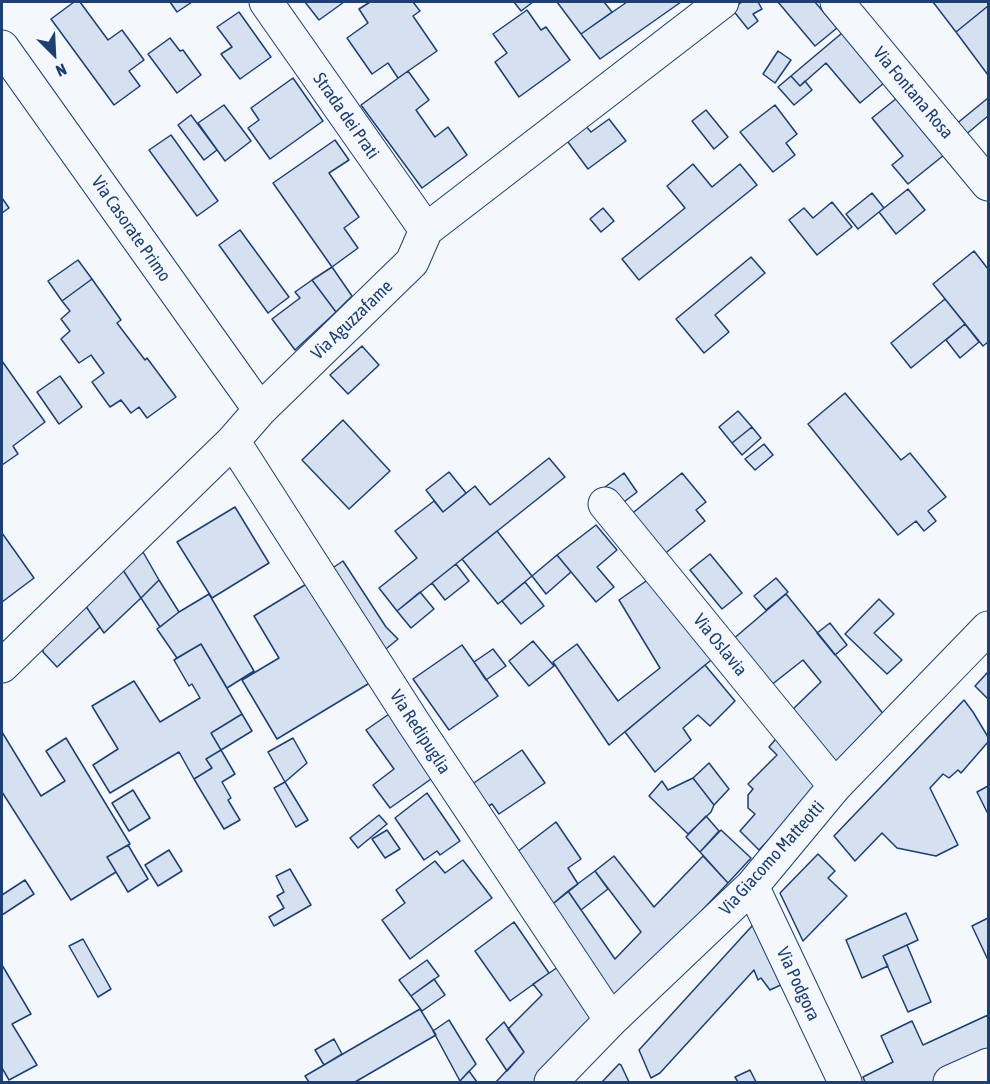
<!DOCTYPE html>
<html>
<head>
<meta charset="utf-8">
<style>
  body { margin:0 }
  #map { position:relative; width:990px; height:1084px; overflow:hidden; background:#f4f7fb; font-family:"Asap Condensed",sans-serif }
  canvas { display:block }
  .frame { position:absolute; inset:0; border:3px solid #1d3f73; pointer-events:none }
  .north { position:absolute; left:24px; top:24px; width:60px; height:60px; -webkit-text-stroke:4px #f4f7fb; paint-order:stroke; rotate:156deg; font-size:16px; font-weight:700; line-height:24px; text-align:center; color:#1d3f73 }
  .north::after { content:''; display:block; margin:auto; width:21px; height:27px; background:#1d3f73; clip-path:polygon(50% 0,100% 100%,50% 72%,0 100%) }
</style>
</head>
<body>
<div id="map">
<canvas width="990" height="1084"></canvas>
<div class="frame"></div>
<div class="north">N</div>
</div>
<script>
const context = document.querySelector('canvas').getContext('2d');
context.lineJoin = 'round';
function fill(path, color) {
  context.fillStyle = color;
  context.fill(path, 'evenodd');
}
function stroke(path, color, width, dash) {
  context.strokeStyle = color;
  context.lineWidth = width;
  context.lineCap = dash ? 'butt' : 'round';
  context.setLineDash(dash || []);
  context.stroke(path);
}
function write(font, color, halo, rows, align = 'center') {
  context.font = font + ' "Asap Condensed",sans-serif';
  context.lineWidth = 4.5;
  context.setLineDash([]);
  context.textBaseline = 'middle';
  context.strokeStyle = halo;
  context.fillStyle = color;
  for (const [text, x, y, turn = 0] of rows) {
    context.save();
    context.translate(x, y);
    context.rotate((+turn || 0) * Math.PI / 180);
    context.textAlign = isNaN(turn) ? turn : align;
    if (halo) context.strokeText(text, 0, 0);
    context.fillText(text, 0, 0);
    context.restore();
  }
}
const building = new Path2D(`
  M74 2H80L108 40 122 30 144 60 129 71 140 86 114 105 51 19Z
  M170 2H192L177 12Z
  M305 2H344L319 20Z
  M370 2H413L420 11 413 16 437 51 398 78 388 63 372 74 347 38 368 23 359 9Z
  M514 2H533L521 11Z
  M557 2H604L612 12 581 34Z
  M627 2H681L600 59 581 34Z
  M742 2H758L762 9 753 14 758 21 748 29 732 9Z
  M778 2H815L837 28 815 46Z
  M933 2H988V6L956 32Z
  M988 6V75L956 32Z
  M527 10 541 30 546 27 570 60 519 97 495 62 507 53 493 34Z
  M239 12 271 57 240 79 221 54 232 47 217 27Z
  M842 33 884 83 860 103 826 63 800 86 791 76Z
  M170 38 180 51 183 50 201 75 177 93 148 54Z
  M778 51 791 60 775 83 763 74Z
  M408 71 429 100 416 110 435 137 448 127 467 155 422 188 361 105Z
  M791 76 800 86 805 81 812 90 794 105 778 87Z
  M293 78 323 121 270 159 248 128 259 120 251 108Z
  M897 98 944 155 908 184 892 165 903 156 872 118Z
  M988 98V116L964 136 955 125Z
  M224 105 251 141 225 161 198 123Z
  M775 105 797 134 786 143 795 155 773 172 740 132Z
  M706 110 728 137 714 149 692 121Z
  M191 115 217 150 204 160 178 125Z
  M609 119 626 141 588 169 565 138 584 124 591 132Z
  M171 135 218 201 197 216 149 150Z
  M335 140 349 160 329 173 359 217 344 228 358 248 332 267 273 183Z
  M693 164 712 187 740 164 757 185 639 280 622 259 685 208 667 186Z
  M908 189 925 210 896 234 879 212Z
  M872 193 884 208 858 229 846 214Z
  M2 198 9 208 2 213Z
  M832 202 852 227 817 255 789 220 804 208 813 218Z
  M603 208 614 221 601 232 590 219Z
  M240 230 289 297 268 313 219 245Z
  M974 251 988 269V342L983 346 933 284Z
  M751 257 765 273 715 315 729 332 704 353 676 319Z
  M78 260 92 279 62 301 48 281Z
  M332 267 352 296 336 312 312 280Z
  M92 279 121 320 117 323 145 360 147 358 176 397 147 418 139 407 131 413 121 400 110 407 92 382 104 373 91 355 79 363 61 339 70 331 61 319 70 311 62 301Z
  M312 280 336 312 295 350 272 319 300 298 295 292Z
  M945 299 965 324 911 368 891 343Z
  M965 324 979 342 960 358 946 340Z
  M362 346 379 365 348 394 330 375Z
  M2 361 45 422 13 446 18 454 2 465Z
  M60 376 82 407 59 424 37 392Z
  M845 393 901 460 910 453 946 497 928 511 936 521 924 531 916 521 898 535 808 424Z
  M738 411 752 427 732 443 719 427Z
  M343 420 390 471 349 509 302 460Z
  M752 427 761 438 742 455 732 443Z
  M764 444 773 455 755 470 745 459Z
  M549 458 565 477 397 611 379 588 417 558 395 531 434 501 443 512 475 486 490 505Z
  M449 472 466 493 443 512 426 490Z
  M624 473 637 492 620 505 605 487Z
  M682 473 706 502 696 510 705 521 662 556 629 516Z
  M235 507 269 563 212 598 177 542Z
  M596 525 617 550 597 567 614 587 596 602 557 555Z
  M497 531 532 576 498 604 462 559Z
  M2 533 34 578 2 602Z
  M143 552 159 580 141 598 123 570Z
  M710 554 742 593 722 609 690 570Z
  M557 555 571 572 546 594 532 576Z
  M343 561 386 627 398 639 380 654 331 569Z
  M456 564 469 581 445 600 432 583Z
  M123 570 141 598 104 633 85 605Z
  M776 578 788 592 766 610 754 596Z
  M649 579 716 656 609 745 553 662 577 644 618 701 660 668 619 600Z
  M159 580 179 612 160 627 141 598Z
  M313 580 373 681 277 739 242 680 279 658 254 616Z
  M525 582 544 606 521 624 502 601Z
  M420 592 434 609 411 628 397 611Z
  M209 594 254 671 227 688 201 644 177 658 157 629 179 612Z
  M786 594 885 716 836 767 791 711 821 682 803 660 770 686 732 640Z
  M879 599 894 614 874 633 902 660 887 674 845 634Z
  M85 605 100 627 57 667 43 652V645Z
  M830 623 847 645 835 655 817 633Z
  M533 641 554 666 529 686 509 661Z
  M201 644 242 714 211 733 221 750 206 759 212 768 194 779 179 752 110 793 93 765 118 749 92 706 134 681 160 722 200 698 192 684 189 686 174 660Z
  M462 645 498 696 449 730 413 679Z
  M493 649 506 666 486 680 474 662Z
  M705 665 735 701 710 726 698 715 683 728 691 740 655 772 625 732Z
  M988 672V699L975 686Z
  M964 700 973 712 988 737V742L961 773 958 770 949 778 943 774 930 788 958 845 936 856 897 848 882 833 855 861 834 836Z
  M242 714 252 731 221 750 211 733Z
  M389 714 434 777 390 808 373 785 394 769 366 730Z
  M2 732 41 796 65 781 46 751 66 738 130 844 107 857 116 872 71 900 2 792Z
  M780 734 818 788 759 850 740 831 755 814 748 808V795L753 789 748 784 777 755 769 747Z
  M293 738 307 763 285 782 268 752Z
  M221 750 235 774 222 782 231 798 228 800 240 820 224 829 194 779 212 768 206 759Z
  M522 750 545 783 499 814 492 804 484 809 468 787Z
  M709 763 729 789 714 805 693 778Z
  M693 778 714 805 711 812 688 834 649 796 662 781 668 790Z
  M285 782 308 820 296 827 274 788Z
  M988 786V814L977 792Z
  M133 790 150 818 129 831 112 803Z
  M427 793 460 841 440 855 437 851 424 860 395 818Z
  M379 815 387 824 358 848 350 838Z
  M706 816 719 831 700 852 686 837Z
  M556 822 581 859 568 868 578 884 549 907 513 855Z
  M387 830 400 849 385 858 372 839Z
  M721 830 751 858 728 883 700 852Z
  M128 845 148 879 128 892 107 857Z
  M169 850 182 871 158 886 145 865Z
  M818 854 835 871 828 878 847 896 803 941 780 893Z
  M614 856 654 907 703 856 728 883 617 1000 549 907 568 891 615 959 641 932 595 871Z
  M463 860 492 898 410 959 382 920 405 903 396 890 435 861 445 873Z
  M290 869 311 905 274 926 269 917 284 908 277 896 284 892 276 876Z
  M595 871 608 889 581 910 568 891Z
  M25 880 34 894 2 915V895Z
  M906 913 918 940 883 956 888 966 862 978 846 940Z
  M762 915 789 981 770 990 761 978 758 980 754 970 660 1073 651 1078 639 1050Z
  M988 918V960L972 926Z
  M514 922 549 973 510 1001 475 951Z
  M83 939 111 989 98 997 69 946Z
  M907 945 931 1002 908 1012 883 956Z
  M427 960 439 976 411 996 399 980Z
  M2 965 31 1014 12 1024 37 1065 9 1080 2 1068Z
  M561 965 596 1018 534 1082H496L524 1052 508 1029 542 995 533 984Z
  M434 979 445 995 422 1011 411 996Z
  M420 1009 436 1035 355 1082H309L305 1076Z
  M988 1015V1054L932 1082H865L863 1077 893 1062 881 1036 912 1021 923 1045Z
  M449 1020 476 1064 460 1081 433 1031Z
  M504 1022 524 1052 507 1071 486 1039Z
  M334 1039 342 1054 324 1065 315 1050Z
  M619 1064 621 1065 629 1082H602Z
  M750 1070 756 1082H738L735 1077Z
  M469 1071 477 1082H461L460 1081Z`);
fill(building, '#d5e0f0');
stroke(building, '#1d3f73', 1.5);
const minor = new Path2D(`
  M266 2 426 230
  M837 2 988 184
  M2 47 260 410
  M233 441 413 722 611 1020
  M605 504 835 786
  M2 666 233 441 260 410 412 262 426 230 722 2
  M752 886 845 1082
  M551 1082 611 1020 752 886 835 786 988 628
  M950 1082 988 1065`);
stroke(minor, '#1d3f73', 35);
stroke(minor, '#f4f7fb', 33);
write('18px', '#1d3f73', '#f4f7fb', [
  ["Via Fontana Rosa",913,93,50],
  ["Strada dei Prati",346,116,55],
  ["Via Casorate Primo",131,229,55],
  ["Via Aguzzafame",352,320,-44],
  ["Via Oslavia",720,645,51],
  ["Via Redipuglia",420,732,57],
  ["Via Giacomo Matteotti",772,858,-48],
  ["Via Podgora",798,984,65]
]);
</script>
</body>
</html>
